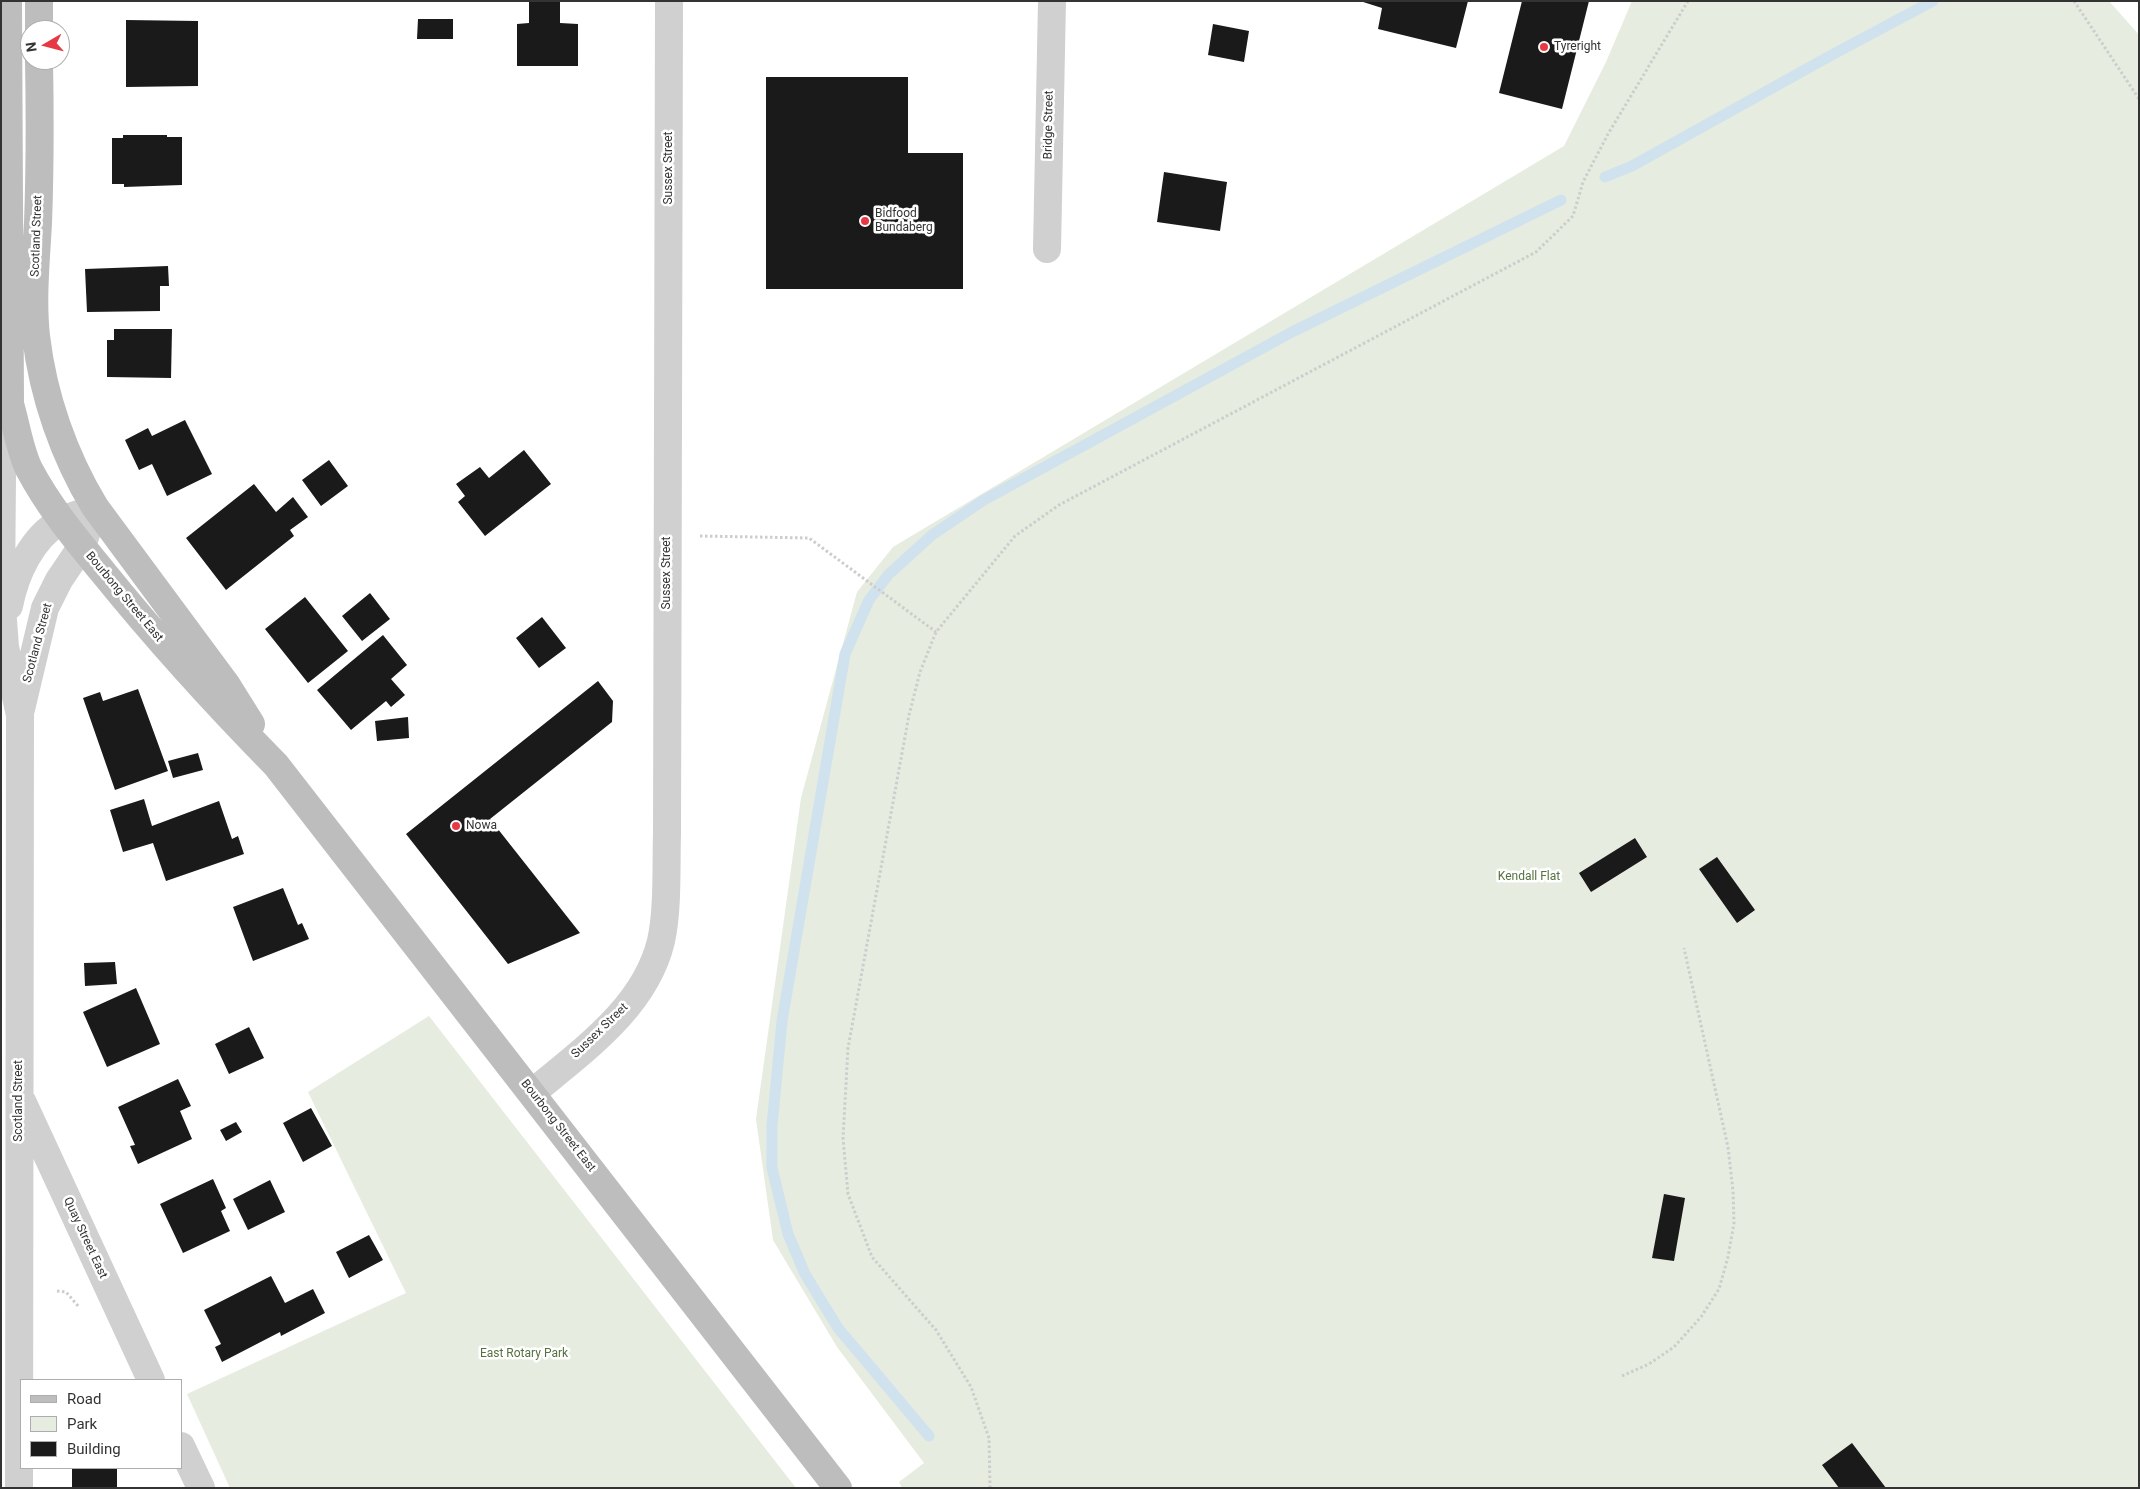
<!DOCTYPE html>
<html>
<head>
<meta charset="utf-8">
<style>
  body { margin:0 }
  #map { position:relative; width:2140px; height:1489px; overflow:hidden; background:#fff; font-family:Roboto,sans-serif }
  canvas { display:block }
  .frame { position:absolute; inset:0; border:2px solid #333; pointer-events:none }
  .legend { position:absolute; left:20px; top:1379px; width:162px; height:90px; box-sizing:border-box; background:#fff; border:1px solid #adadad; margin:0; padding:6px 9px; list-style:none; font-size:15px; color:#333 }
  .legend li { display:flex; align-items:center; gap:10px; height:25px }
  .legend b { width:25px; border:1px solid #adadad }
  .north { position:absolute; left:20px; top:20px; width:50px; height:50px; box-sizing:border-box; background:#fff; border:1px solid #adadad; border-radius:50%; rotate:262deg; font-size:14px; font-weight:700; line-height:20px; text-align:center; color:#333 }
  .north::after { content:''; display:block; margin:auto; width:18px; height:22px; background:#e63946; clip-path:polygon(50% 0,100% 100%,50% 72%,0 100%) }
</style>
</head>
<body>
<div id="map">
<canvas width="2140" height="1489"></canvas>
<div class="frame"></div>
<ul class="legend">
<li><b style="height:6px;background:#bdbdbd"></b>Road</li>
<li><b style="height:14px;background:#e6ecdf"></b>Park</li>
<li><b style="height:14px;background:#1a1a1a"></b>Building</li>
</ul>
<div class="north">N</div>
</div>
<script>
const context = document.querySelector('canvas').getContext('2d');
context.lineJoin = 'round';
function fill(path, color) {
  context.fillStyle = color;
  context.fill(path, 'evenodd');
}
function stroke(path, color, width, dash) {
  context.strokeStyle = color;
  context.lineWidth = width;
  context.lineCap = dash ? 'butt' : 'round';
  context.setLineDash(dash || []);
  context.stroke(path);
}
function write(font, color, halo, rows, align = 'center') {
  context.font = font + ' Roboto,sans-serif';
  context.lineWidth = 5;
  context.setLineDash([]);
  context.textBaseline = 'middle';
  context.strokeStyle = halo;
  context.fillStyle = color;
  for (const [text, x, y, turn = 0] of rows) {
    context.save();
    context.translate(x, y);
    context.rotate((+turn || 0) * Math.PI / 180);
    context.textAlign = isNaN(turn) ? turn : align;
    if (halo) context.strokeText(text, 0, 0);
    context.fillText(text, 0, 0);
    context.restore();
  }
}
fill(new Path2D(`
  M1632 1H2109L2139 35V1488H902L899 1482 924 1463 837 1347 773 1240 756 1119 801 798 857 592 893 547 1564 146 1606 62Z
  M429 1016 796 1488H230L187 1394 406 1293 308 1092Z`), '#e6ecdf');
stroke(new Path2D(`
  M1605 177 1632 166 1828 57 1933 1
  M929 1436 838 1328 805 1274 788 1234 772 1168V1126L782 1021 845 654 869 600 889 574 932 535 984 500 1292 332 1561 200`), '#cfe2ee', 11);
fill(new Path2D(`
  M529 1H560V23L578 24V66H517V24L529 23Z
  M1360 1H1468L1456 48 1378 29 1382 8Z
  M1522 1H1589L1562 109 1499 93Z
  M418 19H453V39H417Z
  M126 20 198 21V86L126 87Z
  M1213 24 1249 31 1244 62 1208 55Z
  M766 77H908V153H963V289H766Z
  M123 135H167V137H182V185L124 187V184H112V138H123Z
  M1164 172 1227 182 1220 231 1157 222Z
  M168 266 169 286H160V311L87 312 85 269Z
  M114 329H172L171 378 107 377V340H114Z
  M185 420 212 474 167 496 152 464 139 470 125 440 148 428 152 436Z
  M524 450 551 484 485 536 458 502 465 496 456 484 480 467 489 478Z
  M329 460 348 486 321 506 302 480Z
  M254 484 276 512 293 497 308 517 290 530 294 536 226 590 186 538Z
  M370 593 390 619 362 641 342 616Z
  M305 597 348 651 308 683 265 629Z
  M542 617 566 648 539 668 516 638Z
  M383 635 407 665 391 679 405 695 391 707 386 701 351 730 317 690Z
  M598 681 613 701 612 722 490 819 580 933 508 964 406 834Z
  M138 689 168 771 115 790 83 698 100 692 103 701Z
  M408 717 409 738 377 741 375 721Z
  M198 753 203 770 173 778 168 761Z
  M144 799 152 826 219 801 232 839 238 836 244 854 166 881 153 843 123 852 110 810Z
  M1635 838 1647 857 1591 892 1579 873Z
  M1717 857 1755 910 1737 923 1699 869Z
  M283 888 298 925 302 923 309 939 253 961 233 907Z
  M115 962 117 984 85 986 84 963Z
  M136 988 160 1044 107 1067 83 1012Z
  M249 1027 264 1058 229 1074 215 1044Z
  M178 1079 191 1106 180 1111 192 1139 138 1164 130 1146 135 1145 118 1107Z
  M311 1108 332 1146 303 1162 283 1123Z
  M236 1122 242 1132 226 1141 220 1130Z
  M213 1179 226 1208 221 1211 230 1231 183 1253 160 1204Z
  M270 1180 285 1212 248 1230 233 1199Z
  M1664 1194 1685 1198 1674 1261 1652 1258Z
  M369 1235 383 1260 349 1278 336 1252Z
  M271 1276 285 1303 313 1289 325 1313 281 1336 280 1332 222 1362 215 1347 221 1344 204 1310Z
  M1852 1443 1886 1488H1839L1822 1465Z
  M72 1468H117V1488H72Z`), '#1a1a1a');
stroke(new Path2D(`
  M2074 1 2139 99
  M700 536 809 538 936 632
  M57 1291 66 1292 79 1307
  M1622 1376 1649 1364 1674 1347 1701 1317 1719 1289 1728 1257 1734 1223 1733 1191 1728 1147 1684 948
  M990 1488 989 1438 971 1387 936 1330 872 1257 848 1194 843 1138 848 1048 909 715 920 672 936 632 1015 536 1059 505 1536 252 1573 216 1583 182 1608 134 1688 1`), '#cdcdcd', 3, [2.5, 2.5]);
stroke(new Path2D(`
  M1047 249 1052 1
  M10 406 2 477 1 594 5 647 20 715 19 1488
  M9 606C15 574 32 537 61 521 68 517 76 515 84 512
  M21 709 45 608 59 580 82 546 95 507
  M532 1093C582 1051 645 1008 661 941 668 910 666 867 667 834L669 1
  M23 1103 151 1380
  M181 1446 201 1488`), '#d0d0d0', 28);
stroke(new Path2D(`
  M8 1 10 404C16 424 20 451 29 469 49 507 75 538 102 571 157 639 215 703 276 765L838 1488
  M39 1V30
  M39 60C40 114 40 169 38 223 36 260 32 299 36 336 43 396 64 456 95 507L226 684 251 724`), '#bdbdbd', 28);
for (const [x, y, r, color] of [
  [1544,47,5,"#e63946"],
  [865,221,5,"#e63946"],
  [456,826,5,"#e63946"]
]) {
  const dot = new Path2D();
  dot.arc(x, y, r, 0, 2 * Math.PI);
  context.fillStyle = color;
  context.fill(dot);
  stroke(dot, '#fff', 2);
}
write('12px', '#333', '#fff', [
  ["Tyreright",1554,47],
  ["Bidfood",875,214],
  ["Bundaberg",875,228],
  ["Nowa",466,826]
], 'left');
write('12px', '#333', '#fff', [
  ["Bridge Street",1049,125,-89],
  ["Sussex Street",669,168,-90],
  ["Scotland Street",37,236,-88],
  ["Sussex Street",667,573,-90],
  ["Bourbong Street East",124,597,50],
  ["Scotland Street",38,643,-75],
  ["Sussex Street",600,1031,-44],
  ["Scotland Street",19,1101,-90],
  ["Bourbong Street East",558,1126,52],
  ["Quay Street East",85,1238,65]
]);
write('12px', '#56703f', '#fff', [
  ["Kendall Flat",1529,877],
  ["East Rotary Park",524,1354]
]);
</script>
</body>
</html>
